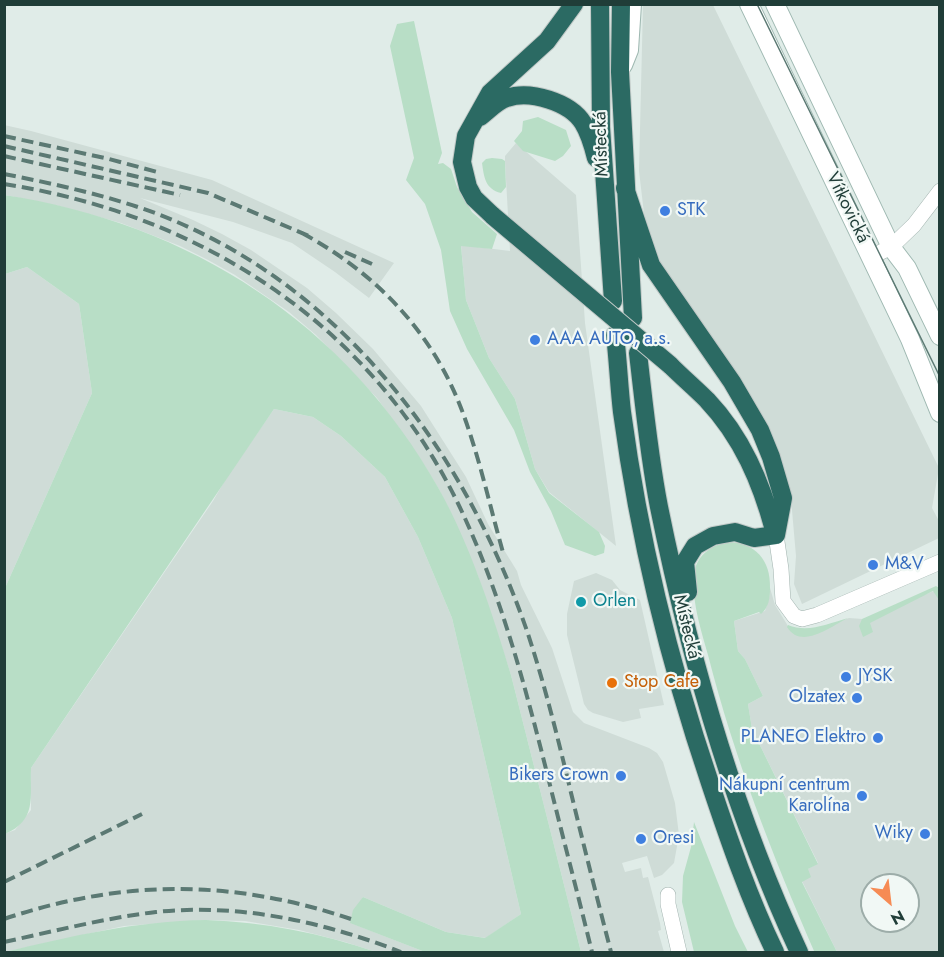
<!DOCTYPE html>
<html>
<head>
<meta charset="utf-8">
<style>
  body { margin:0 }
  #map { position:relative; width:944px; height:957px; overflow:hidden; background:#e0ece8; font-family:Jost,sans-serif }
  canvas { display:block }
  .frame { position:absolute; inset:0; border:6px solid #203d38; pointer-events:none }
  .north { position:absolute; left:860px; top:873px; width:60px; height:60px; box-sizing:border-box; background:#f1f8f5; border:2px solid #9dada9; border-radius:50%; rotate:152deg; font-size:16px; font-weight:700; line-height:24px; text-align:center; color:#203d38 }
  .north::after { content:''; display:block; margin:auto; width:21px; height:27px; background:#f68b54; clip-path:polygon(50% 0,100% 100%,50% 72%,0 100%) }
</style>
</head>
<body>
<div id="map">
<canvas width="944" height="957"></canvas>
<div class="frame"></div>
<div class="north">N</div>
</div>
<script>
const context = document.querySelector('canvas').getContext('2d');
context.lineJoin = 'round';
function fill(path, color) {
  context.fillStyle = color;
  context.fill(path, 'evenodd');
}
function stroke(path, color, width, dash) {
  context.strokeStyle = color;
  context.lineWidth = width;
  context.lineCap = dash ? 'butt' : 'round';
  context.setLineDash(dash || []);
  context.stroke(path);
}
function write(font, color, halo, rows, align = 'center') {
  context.font = font + ' Jost,sans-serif';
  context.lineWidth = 4.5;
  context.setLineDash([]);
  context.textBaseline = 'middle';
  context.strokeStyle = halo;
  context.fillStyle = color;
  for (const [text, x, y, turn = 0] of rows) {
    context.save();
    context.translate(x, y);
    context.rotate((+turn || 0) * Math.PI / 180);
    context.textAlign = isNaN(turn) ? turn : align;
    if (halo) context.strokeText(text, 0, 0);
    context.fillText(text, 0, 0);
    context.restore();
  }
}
fill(new Path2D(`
  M643 5H713L939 468 932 508 939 521V538L802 604 794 584 796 556 791 499 654 254 645 222 639 171Z
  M4 125 31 131 212 180 394 263 369 298 335 272 292 243 233 222 140 198 193 220 222 234 251 250 307 288 336 313 373 349 421 406 466 477 488 524 517 571 521 585 552 648 573 712 584 723 649 748 657 753 663 762 675 803 679 835 674 863 662 875 654 878 647 856 622 863 625 872 641 868 643 878 648 877 660 923 661 930 658 931 664 952H581L511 675 478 576 440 491 421 460 377 398 316 335 289 312 235 275 208 260 180 246 121 223 59 206 5 195Z
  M516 143 576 195 585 323 616 546 549 492 535 469 515 399 489 358 466 300 461 245 510 251 505 161V156Z
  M27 267 79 304 92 393 5 588V274Z
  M274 409 313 417 341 436 385 477 418 537 452 618 521 914 486 938 446 932 363 897 351 923 425 952H376L345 942 299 930 245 921 206 920 124 926 5 952 4 834 15 830 31 810V768L213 501 228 475Z
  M596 573 612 580 620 590 640 600 664 705 639 709 641 718 623 722 593 713 588 710 584 704 567 635V614L574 581Z
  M770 588 775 605 788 626 797 629 814 630 849 618 863 619 939 589V952H837L802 881 808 869 818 863 752 729 748 704 763 696 745 659 738 651 734 621 765 611 769 598ZM872 885H908V921H872Z`), '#cfdcd7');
fill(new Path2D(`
  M414 21 442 153 438 164 443 163 451 169 457 187 472 212 497 234 492 249 461 246 466 300 489 358 515 399 535 469 549 493 599 532 605 546 604 553 595 556 565 545 551 511 530 472 514 430 467 349 450 311 441 250 425 204 406 180 414 158 390 46 397 24Z
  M538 117 566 130 571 146 563 156 555 161 523 151 514 141 522 131 523 121Z
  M492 158 502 159 505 161 506 187 501 193C485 189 484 177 482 163L486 159Z
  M4 195C190 223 347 324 439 489 471 547 492 612 511 675L581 952H425L350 923 353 910 363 897 446 932 485 938 521 914 452 618 418 537 385 477 341 436 313 417 274 409 31 768C30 798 37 820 5 834V588L92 393 79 304 27 267 5 274Z
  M727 542C755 542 771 560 770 588 770 598 769 607 761 614L759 612 734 621 738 651 745 659 763 696 748 704 752 729 818 864 808 869 811 877 802 882 837 952H815L814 951C772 854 734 757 708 655 701 629 690 598 695 570 698 554 713 545 727 542Z
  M936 586 939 588V600L933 591 870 623 873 632 863 637 859 626 862 619Z
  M848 618C830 627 801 650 787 627L788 625C808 633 827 624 848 618Z
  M694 822 735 926 748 952H694L682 902 683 876 691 847Z
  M206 920C265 922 320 933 376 952H5C71 936 137 921 206 920Z`), '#b8dec6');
const street = new Path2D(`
  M871 257 891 247 914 225 940 191
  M776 535 781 569 783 601 794 616 802 619 817 615 940 562
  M668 895V904L679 952`);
const secondary = new Path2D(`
  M749 4 910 339 940 413
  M775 4 891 247 907 268 940 336
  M623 65 629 50 632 4`);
const highway = new Path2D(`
  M600 4 601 127 613 301
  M621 4 620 72 633 318
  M480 117C488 111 497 101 507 98 530 90 570 102 583 123 590 134 593 146 596 158
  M625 188 651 265 732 382 760 430 771 457 783 498 776 535
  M493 216 474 198 468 187 462 162 466 136 490 93 547 41 574 4
  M615 335C618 360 619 386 622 412 639 538 669 662 710 783 729 840 749 898 775 952
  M638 353C644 404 649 456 659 507 690 660 733 810 799 952
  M670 365C682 377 695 388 707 400 742 437 761 482 774 530
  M688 592 685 562 695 546 713 536 735 532 754 538 776 535`);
stroke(street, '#a3b4b0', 16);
stroke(secondary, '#9eb8b1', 20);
stroke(highway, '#c1c9c7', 20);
stroke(street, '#fff', 15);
stroke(secondary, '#fff', 18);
stroke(highway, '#2b6a63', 18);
stroke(new Path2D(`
  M757 4 940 377`), '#5b7973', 1.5);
stroke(new Path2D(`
  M4 136 109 159 161 173
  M4 146 208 193 309 236
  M4 156 180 195
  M4 174C55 184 106 195 155 213 340 283 464 449 527 631 543 679 555 727 567 776 581 835 596 894 611 952
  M4 184C204 215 377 328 463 514 501 596 524 682 546 769 561 830 577 891 592 952
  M302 233C374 272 431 330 461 408 479 455 490 507 504 556
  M345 252 372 264
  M4 882 142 814
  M4 919C123 879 232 879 351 919
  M4 942C55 931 105 918 156 912 240 903 324 922 401 952`), '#5b7973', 4, [12, 6]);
const highwayBridge = new Path2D(`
  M493 216 670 365`);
stroke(highwayBridge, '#c1c9c7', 20, []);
stroke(highwayBridge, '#2b6a63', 18);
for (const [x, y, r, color] of [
  [665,211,6,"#3f7fe0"],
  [535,340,6,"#3f7fe0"],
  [873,565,6,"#3f7fe0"],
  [581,602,6,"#0f9aa8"],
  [846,677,6,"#3f7fe0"],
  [612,683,6,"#e8710a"],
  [857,698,6,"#3f7fe0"],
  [878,738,6,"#3f7fe0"],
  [621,776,6,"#3f7fe0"],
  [862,796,6,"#3f7fe0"],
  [925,834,6,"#3f7fe0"],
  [641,839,6,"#3f7fe0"]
]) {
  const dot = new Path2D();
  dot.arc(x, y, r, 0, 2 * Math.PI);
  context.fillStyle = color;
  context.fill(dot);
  stroke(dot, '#f1f8f5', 2);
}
write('18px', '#203d38', '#f1f8f5', [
  ["Místecká",602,144,-92],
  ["Vítkovická",847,208,64],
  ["Místecká",686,627,76]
]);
write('18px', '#366cbe', '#f1f8f5', [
  ["STK",677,211],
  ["AAA AUTO, a.s.",547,340],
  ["M&V",885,565],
  ["JYSK",858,677],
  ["Olzatex",845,698,"right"],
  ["PLANEO Elektro",866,738,"right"],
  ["Bikers Crown",609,776,"right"],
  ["Nákupní centrum",850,786,"right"],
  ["Karolína",850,807,"right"],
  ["Wiky",913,834,"right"],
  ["Oresi",653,839]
], 'left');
write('18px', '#0d838f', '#f1f8f5', [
  ["Orlen",593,602]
], 'left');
write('18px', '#c56008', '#f1f8f5', [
  ["Stop Cafe",624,683]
], 'left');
</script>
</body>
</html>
